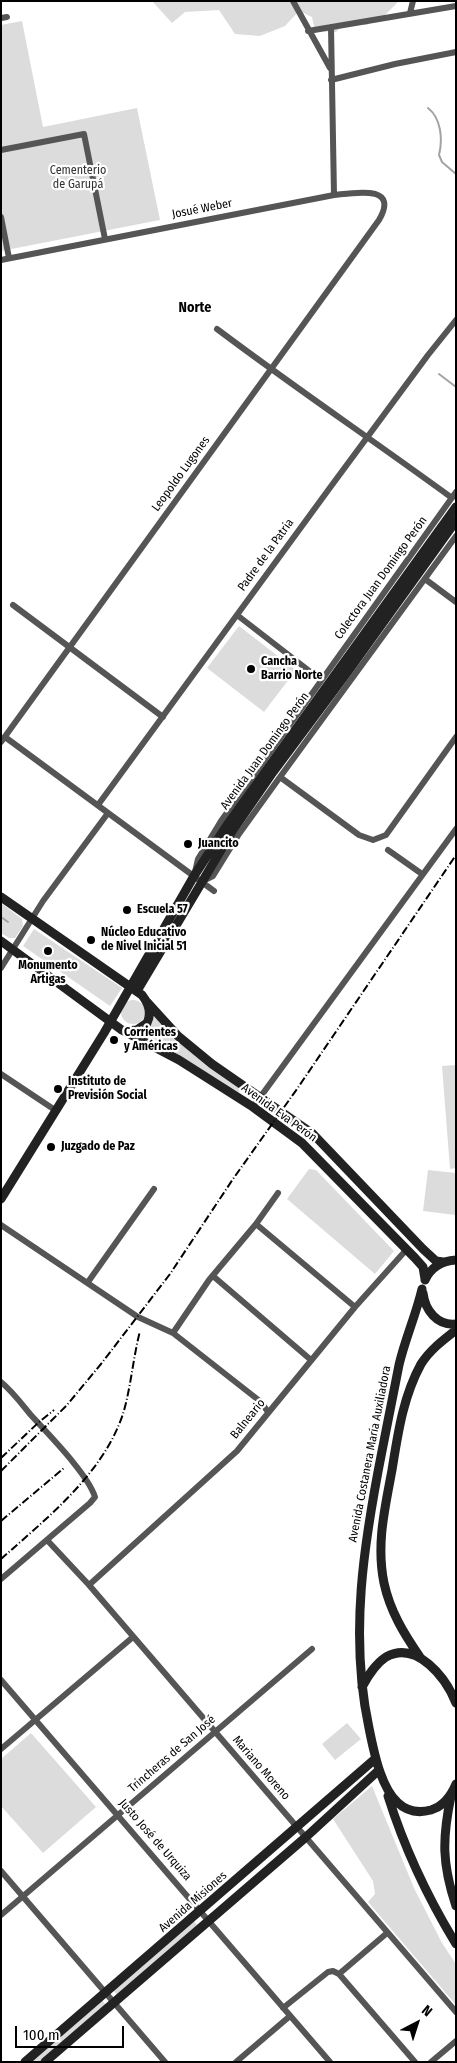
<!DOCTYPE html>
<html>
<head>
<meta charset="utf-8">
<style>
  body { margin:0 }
  #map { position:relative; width:457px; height:2063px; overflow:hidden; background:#fff; font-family:"Fira Sans Condensed",sans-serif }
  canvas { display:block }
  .frame { position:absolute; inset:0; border:2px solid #000; pointer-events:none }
  .north { position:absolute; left:392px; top:1998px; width:50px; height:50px; -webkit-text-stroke:4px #fff; paint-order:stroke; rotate:40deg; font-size:14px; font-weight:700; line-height:20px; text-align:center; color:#000 }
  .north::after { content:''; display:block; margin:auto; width:18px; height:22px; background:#000; clip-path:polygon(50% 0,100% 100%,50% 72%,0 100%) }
  .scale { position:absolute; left:15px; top:2026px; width:109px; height:22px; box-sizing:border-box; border:2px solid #000; border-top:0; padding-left:6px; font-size:15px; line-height:18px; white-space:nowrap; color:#000; -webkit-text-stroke:4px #fff; paint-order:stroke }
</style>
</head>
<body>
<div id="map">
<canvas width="457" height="2063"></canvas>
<div class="frame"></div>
<div class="north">N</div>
<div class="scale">100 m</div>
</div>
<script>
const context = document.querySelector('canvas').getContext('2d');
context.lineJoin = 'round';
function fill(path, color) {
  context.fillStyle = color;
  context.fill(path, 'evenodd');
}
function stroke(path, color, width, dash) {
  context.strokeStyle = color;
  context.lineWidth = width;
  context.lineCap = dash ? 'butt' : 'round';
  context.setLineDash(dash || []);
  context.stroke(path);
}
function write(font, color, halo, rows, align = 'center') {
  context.font = font + ' "Fira Sans Condensed",sans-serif';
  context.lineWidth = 4.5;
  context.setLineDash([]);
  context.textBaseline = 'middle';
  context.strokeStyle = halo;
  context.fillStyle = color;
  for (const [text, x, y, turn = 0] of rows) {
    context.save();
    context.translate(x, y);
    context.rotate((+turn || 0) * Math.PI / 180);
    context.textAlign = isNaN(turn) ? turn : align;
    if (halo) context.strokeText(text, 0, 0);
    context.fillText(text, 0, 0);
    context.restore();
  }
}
fill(new Path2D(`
  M152 1H399L386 14 367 25 345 23 336 32 315 31 312 17 299 11 285 26 260 36 235 34 219 10 185 12 172 23Z
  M22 21 43 127 137 108 160 220 1 251V25Z
  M239 626 296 670 264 712 207 668Z
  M1 903 22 919 23 926 15 938H9L1 933Z
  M34 929 122 988 110 1006 23 946Z
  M121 1012a12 12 0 1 1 24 0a12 12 0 1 1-24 0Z
  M153 1016 240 1089V1092H238L142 1032 147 1029Z
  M456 1065V1168L450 1169 442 1066Z
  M309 1169 316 1170 394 1251 375 1274 287 1199Z
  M428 1170 456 1173V1215L423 1211Z
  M347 1723 361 1739 335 1760 322 1744Z
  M31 1733 96 1807 43 1853 1 1806V1759Z
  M372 1786 414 1888 442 1943 456 1964V2005L368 1902 375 1894 373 1881 333 1819Z
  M193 1920 197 1925 117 1995 113 1990Z
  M102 2000 106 2005 41 2062H31Z`), '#dcdcdc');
stroke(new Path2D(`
  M428 108C441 118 443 139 439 155L442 162 456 174
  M439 374 456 387
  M1 917 8 922`), '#a3a3a3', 2);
stroke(new Path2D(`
  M293 1 330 68
  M410 13 413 1
  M1 18 7 17
  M331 27 334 195
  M308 31 456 6
  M331 80 395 64 456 52
  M1 150 84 134 105 239
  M1 217 9 258
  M1 260 334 195C354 193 400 184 379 220L1 742
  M217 329C294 387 374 441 452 498
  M425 579 456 602
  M13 605 163 717
  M237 615 321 680
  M5 737 214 891
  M280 777 359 835 373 840 386 835 456 737
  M98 805 329 489 428 355 456 320
  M388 850 422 874
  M195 872 198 859 221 821 456 492
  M203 881 213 876 239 834 280 777 456 536
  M1 968 43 901 108 813
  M1 1074 55 1110
  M253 1107 456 829
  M256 1224 355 1307
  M1 1225 138 1317 173 1333 261 1402 268 1412
  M213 1276 311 1360
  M88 1282 154 1189
  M173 1333 209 1280 256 1224 278 1193
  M1 1382C12 1391 21 1403 30 1414 47 1433 88 1474 95 1497L90 1503 1 1579
  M47 1540 89 1585 456 2012
  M89 1585 237 1451 355 1307 407 1249
  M1 1680 330 2062
  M1 1749 133 1637
  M1 1871 165 2062
  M1 1915 312 1649
  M339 1974 415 2062
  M283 2008 328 1972 333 1971 339 1974 387 1933
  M236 2062 290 2016
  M431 2062 456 2041`), '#555', 6);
stroke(new Path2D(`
  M1 897 142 995C149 1004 152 1013 147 1023L137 1030 126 1031
  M1 941 122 1030 179 1060 253 1107 302 1143 415 1258 423 1267 425 1279
  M137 991 233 830 273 772 346 674 456 521
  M147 1002 178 1036 212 1064 313 1134 423 1249 436 1261 443 1262
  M1 1199 104 1033 194 876 227 825 456 507
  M425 1280C431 1267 441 1261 456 1260
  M422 1289C416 1315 405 1339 399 1365 393 1394 388 1422 382 1451 364 1542 349 1635 369 1728 372 1743 375 1758 380 1772 388 1795 402 1818 431 1810 444 1806 451 1796 456 1784
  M423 1293C425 1310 437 1326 456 1324
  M420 1657C404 1634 390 1611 384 1583 376 1544 385 1508 392 1470 398 1433 403 1397 421 1364 430 1350 443 1340 456 1330
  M362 1687C368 1676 375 1664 386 1657 417 1640 446 1678 456 1703
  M388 1796C404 1847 428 1898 456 1944
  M451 1796C442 1839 442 1864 456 1906
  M25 2062 375 1759
  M45 2062 306 1837 379 1770`), '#222', 9);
stroke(new Path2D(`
  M1 1458 39 1422 54 1410
  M1 1471 67 1405 101 1364 170 1274 233 1179 297 1089 456 855
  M1 1521 64 1468
  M1 1559C47 1518 103 1474 123 1414 131 1387 133 1358 140 1331`), '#000', 2, [8, 2.5, 1, 2.5]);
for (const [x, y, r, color] of [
  [251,669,5,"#000"],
  [188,844,5,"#000"],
  [127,910,5,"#000"],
  [91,940,5,"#000"],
  [48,951,5,"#000"],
  [114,1040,5,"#000"],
  [58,1089,5,"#000"],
  [51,1147,5,"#000"]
]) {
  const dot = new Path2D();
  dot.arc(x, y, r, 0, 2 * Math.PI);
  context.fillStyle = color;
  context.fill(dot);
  stroke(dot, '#fff', 2);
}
write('12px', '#333', '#fff', [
  ["Cementerio",78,171],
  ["de Garupá",78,185]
]);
write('12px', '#000', '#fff', [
  ["Josué Weber",202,209,-11],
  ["Leopoldo Lugones",181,474,-54],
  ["Padre de la Patria",266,555,-54],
  ["Colectora Juan Domingo Perón",381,578,-54],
  ["Avenida Juan Domingo Perón",265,751,-54],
  ["Avenida Eva Perón",279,1113,36],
  ["Balneario",248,1419,-51],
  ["Avenida Costanera María Auxiliadora",370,1454,-79],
  ["Trincheras de San José",172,1754,-41],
  ["Mariano Moreno",261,1768,49],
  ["Justo José de Urquiza",155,1840,49],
  ["Avenida Misiones",193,1902,-41]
]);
write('bold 12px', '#000', '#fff', [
  ["Cancha",261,662],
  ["Barrio Norte",261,676],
  ["Juancito",198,844],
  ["Escuela 57",137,910],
  ["Núcleo Educativo",101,933],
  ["de Nivel Inicial 51",101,947],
  ["Monumento",48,966,"center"],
  ["Artigas",48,980,"center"],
  ["Corrientes",124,1033],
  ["y Américas",124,1047],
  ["Instituto de",68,1082],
  ["Previsión Social",68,1096],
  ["Juzgado de Paz",61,1147]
], 'left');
write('bold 14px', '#000', '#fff', [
  ["Norte",195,308]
]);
</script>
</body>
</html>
